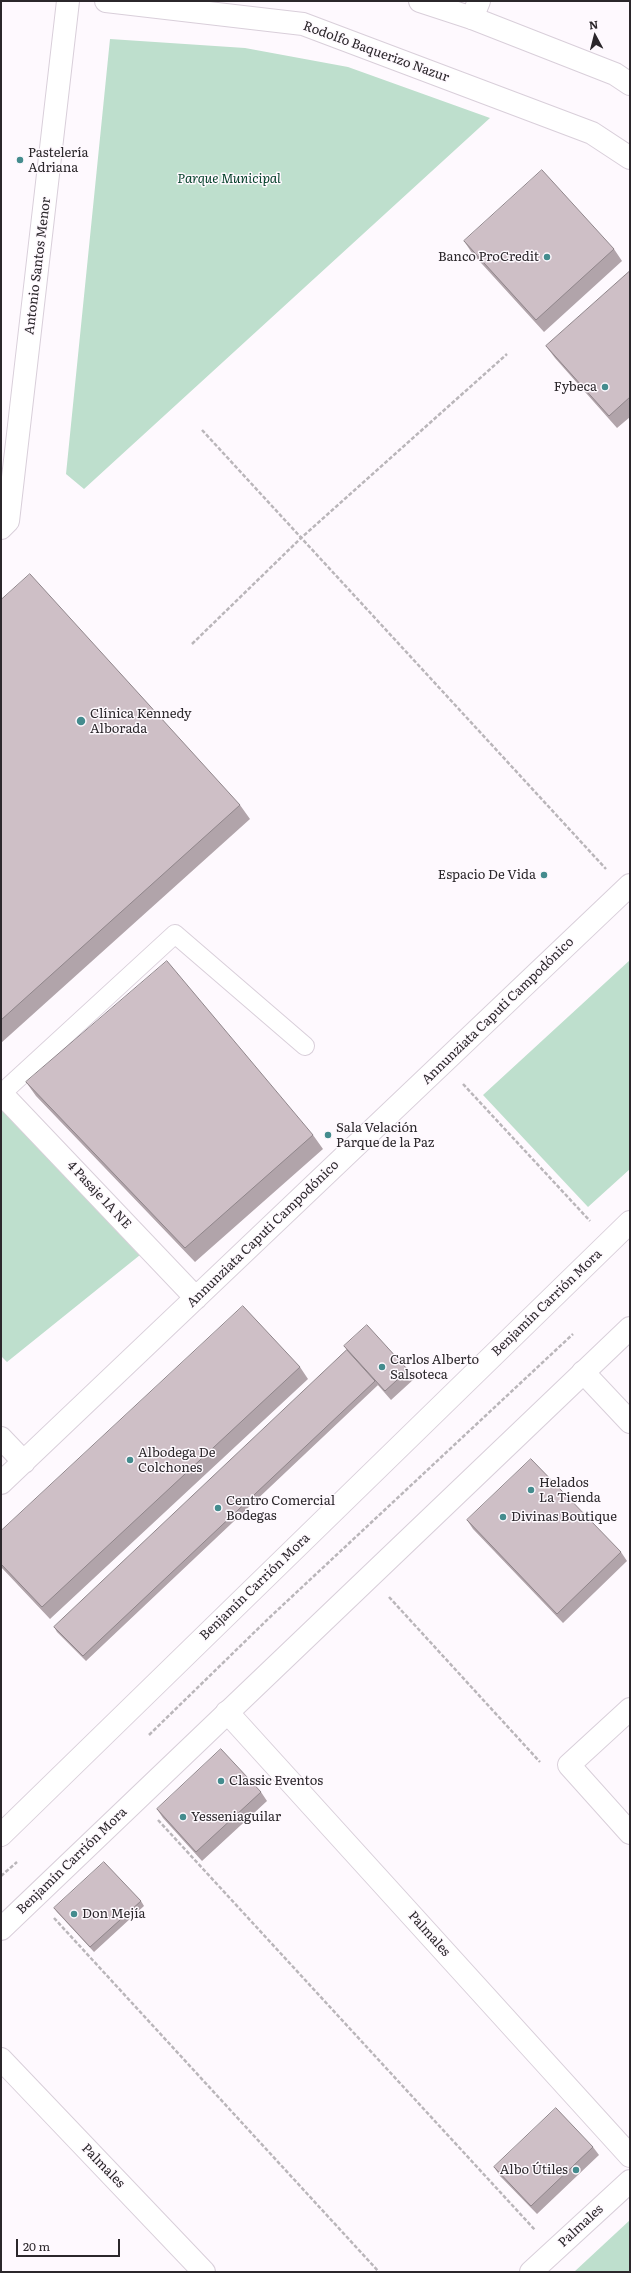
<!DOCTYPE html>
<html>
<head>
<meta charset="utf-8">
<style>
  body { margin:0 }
  #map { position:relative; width:631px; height:2273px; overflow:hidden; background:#fef9fe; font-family:Literata,serif }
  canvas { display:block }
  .frame { position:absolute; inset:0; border:2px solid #2b272b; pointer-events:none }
  .north { position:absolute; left:575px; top:16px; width:40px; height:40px; -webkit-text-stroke:3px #fef9fe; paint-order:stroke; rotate:353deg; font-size:11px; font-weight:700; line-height:16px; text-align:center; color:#2b272b }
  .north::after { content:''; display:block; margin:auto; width:14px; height:18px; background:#2b272b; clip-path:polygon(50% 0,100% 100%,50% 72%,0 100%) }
  .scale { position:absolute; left:16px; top:2239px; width:104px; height:18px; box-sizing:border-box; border:2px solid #2b272b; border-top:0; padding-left:5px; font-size:12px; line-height:14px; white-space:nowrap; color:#2b272b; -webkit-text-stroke:3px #fef9fe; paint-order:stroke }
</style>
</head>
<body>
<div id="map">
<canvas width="631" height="2273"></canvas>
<div class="frame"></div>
<div class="north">N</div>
<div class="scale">20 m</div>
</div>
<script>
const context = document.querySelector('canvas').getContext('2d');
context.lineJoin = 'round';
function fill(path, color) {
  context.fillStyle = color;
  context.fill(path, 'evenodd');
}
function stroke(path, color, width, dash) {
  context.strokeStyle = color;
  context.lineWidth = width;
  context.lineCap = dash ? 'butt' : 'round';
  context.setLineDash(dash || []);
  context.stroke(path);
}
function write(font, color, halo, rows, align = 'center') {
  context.font = font + ' Literata,serif';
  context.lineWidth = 3;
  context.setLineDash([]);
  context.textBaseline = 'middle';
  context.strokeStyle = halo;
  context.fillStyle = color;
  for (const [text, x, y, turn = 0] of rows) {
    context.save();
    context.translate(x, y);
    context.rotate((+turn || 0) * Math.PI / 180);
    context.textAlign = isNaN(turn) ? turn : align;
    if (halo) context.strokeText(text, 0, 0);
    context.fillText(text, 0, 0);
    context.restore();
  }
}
fill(new Path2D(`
  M110 39 245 48 348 67 490 118 84 489 66 474Z
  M630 960V1169L588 1207 483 1095Z
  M1 1109 140 1255 7 1362 1 1356Z
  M630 2220V2272H574Z`), '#bedfcd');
const lane = new Path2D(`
  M2 1093 175 934 305 1046`);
const street = new Path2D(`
  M472 18 479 1
  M1 528 8 521 68 1
  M1 1093 196 1298
  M583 1372 630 1422
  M1 1438 24 1462
  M1 1483 630 885
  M630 1709 569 1765 630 1833
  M227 1712 630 2156
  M1 2059 204 2272
  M531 2272 630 2181`);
const secondary = new Path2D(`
  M1 1835 630 1222
  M1 1929 630 1328`);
const primary = new Path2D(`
  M106 1 303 24 592 133 630 158
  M420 1 472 18 615 74 630 84`);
stroke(lane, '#d9cfda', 20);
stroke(street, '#d9cfda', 24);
stroke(secondary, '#d9cfda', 24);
stroke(primary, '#d9cfda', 24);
stroke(new Path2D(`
  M202 430 606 869
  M192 644 301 538 507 354
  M463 1084 590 1221
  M389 1597 540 1762
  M149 1735 269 1618 573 1334
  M158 1820 535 2230
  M1 1876 17 1862
  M54 1918 379 2272`), '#bab6ba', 2.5, [4, 2]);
stroke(lane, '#fff', 18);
stroke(street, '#fff', 22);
stroke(secondary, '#fff', 22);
stroke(primary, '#fff', 22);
fill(new Path2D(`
  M464 241 614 249 622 261 544 332 472 253Z
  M630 271V417L617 428 555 358 546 346Z
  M1 600 240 805 250 819 1 1043Z
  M26 1082 313 1135 323 1149 195 1262 36 1096Z
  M344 1346 408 1370 414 1379 391 1400 377 1384 378 1385 86 1661 57 1632 54 1627 347 1350Z
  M300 1367 308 1379 50 1619 1 1567V1531Z
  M467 1520 621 1552 627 1561 563 1623 473 1529Z
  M261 1792 267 1801 202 1861 163 1818 157 1809Z
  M141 1901 144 1906 94 1952 57 1912 54 1908Z
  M593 2147 599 2155 537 2214 500 2176 494 2167Z`), '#b1a4aa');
const building = new Path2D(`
  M542 170 614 249 536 320 464 241Z
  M630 271V397L609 416 546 346Z
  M30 574 240 805 1 1020V600Z
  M167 961 313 1135 185 1248 26 1082Z
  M243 1306 300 1367 42 1607 1 1564V1531Z
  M367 1325 408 1370 385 1391 344 1346Z
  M347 1350 375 1381 83 1656 54 1627Z
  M531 1459 621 1552 557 1614 467 1520Z
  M221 1749 261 1792 196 1852 157 1809Z
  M104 1862 141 1901 90 1947 54 1908Z
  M556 2108 593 2147 531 2206 494 2167Z`);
fill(building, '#cebfc6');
stroke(building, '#90868b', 1);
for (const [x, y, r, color] of [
  [20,160,4,"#448c8e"],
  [547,257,4,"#448c8e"],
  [605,387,4,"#448c8e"],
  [81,721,5,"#448c8e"],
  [544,875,4,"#448c8e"],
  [328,1135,4,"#448c8e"],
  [382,1367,4,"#448c8e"],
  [130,1460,4,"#448c8e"],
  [531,1490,4,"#448c8e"],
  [218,1508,4,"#448c8e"],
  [503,1517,4,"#448c8e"],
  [221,1781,4,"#448c8e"],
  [183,1817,4,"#448c8e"],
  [74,1914,4,"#448c8e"],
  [576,2170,4,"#448c8e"]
]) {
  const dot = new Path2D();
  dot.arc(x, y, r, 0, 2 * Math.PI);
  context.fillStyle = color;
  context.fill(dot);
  stroke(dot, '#fef9fe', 1.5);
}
write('13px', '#2b272b', '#fef9fe', [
  ["Rodolfo Baquerizo Nazur",376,52,20],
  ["Antonio Santos Menor",38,266,-83],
  ["Annunziata Caputi Campodónico",498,1011,-44],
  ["4 Pasaje 1A NE",99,1195,47],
  ["Annunziata Caputi Campodónico",263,1234,-44],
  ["Benjamín Carrión Mora",547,1303,-44],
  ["Benjamín Carrión Mora",255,1587,-44],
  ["Benjamín Carrión Mora",72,1861,-44],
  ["Palmales",429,1934,48],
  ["Palmales",103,2166,46],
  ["Palmales",581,2226,-43]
]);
write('13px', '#2b272b', '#fef9fe', [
  ["Pastelería",28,153],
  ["Adriana",28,168],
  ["Banco ProCredit",539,257,"right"],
  ["Fybeca",597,387,"right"],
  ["Clínica Kennedy",90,714],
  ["Alborada",90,729],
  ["Espacio De Vida",536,875,"right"],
  ["Sala Velación",336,1128],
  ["Parque de la Paz",336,1143],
  ["Carlos Alberto",390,1360],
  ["Salsoteca",390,1375],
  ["Albodega De",138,1453],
  ["Colchones",138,1468],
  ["Helados",539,1483],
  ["La Tienda",539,1498],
  ["Centro Comercial",226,1501],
  ["Bodegas",226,1516],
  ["Divinas Boutique",511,1517],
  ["Classic Eventos",229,1781],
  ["Yesseniaguilar",191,1817],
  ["Don Mejía",82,1914],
  ["Albo Útiles",568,2170,"right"]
], 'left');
write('italic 13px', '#003e27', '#fef9fe', [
  ["Parque Municipal",229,179]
]);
</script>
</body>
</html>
